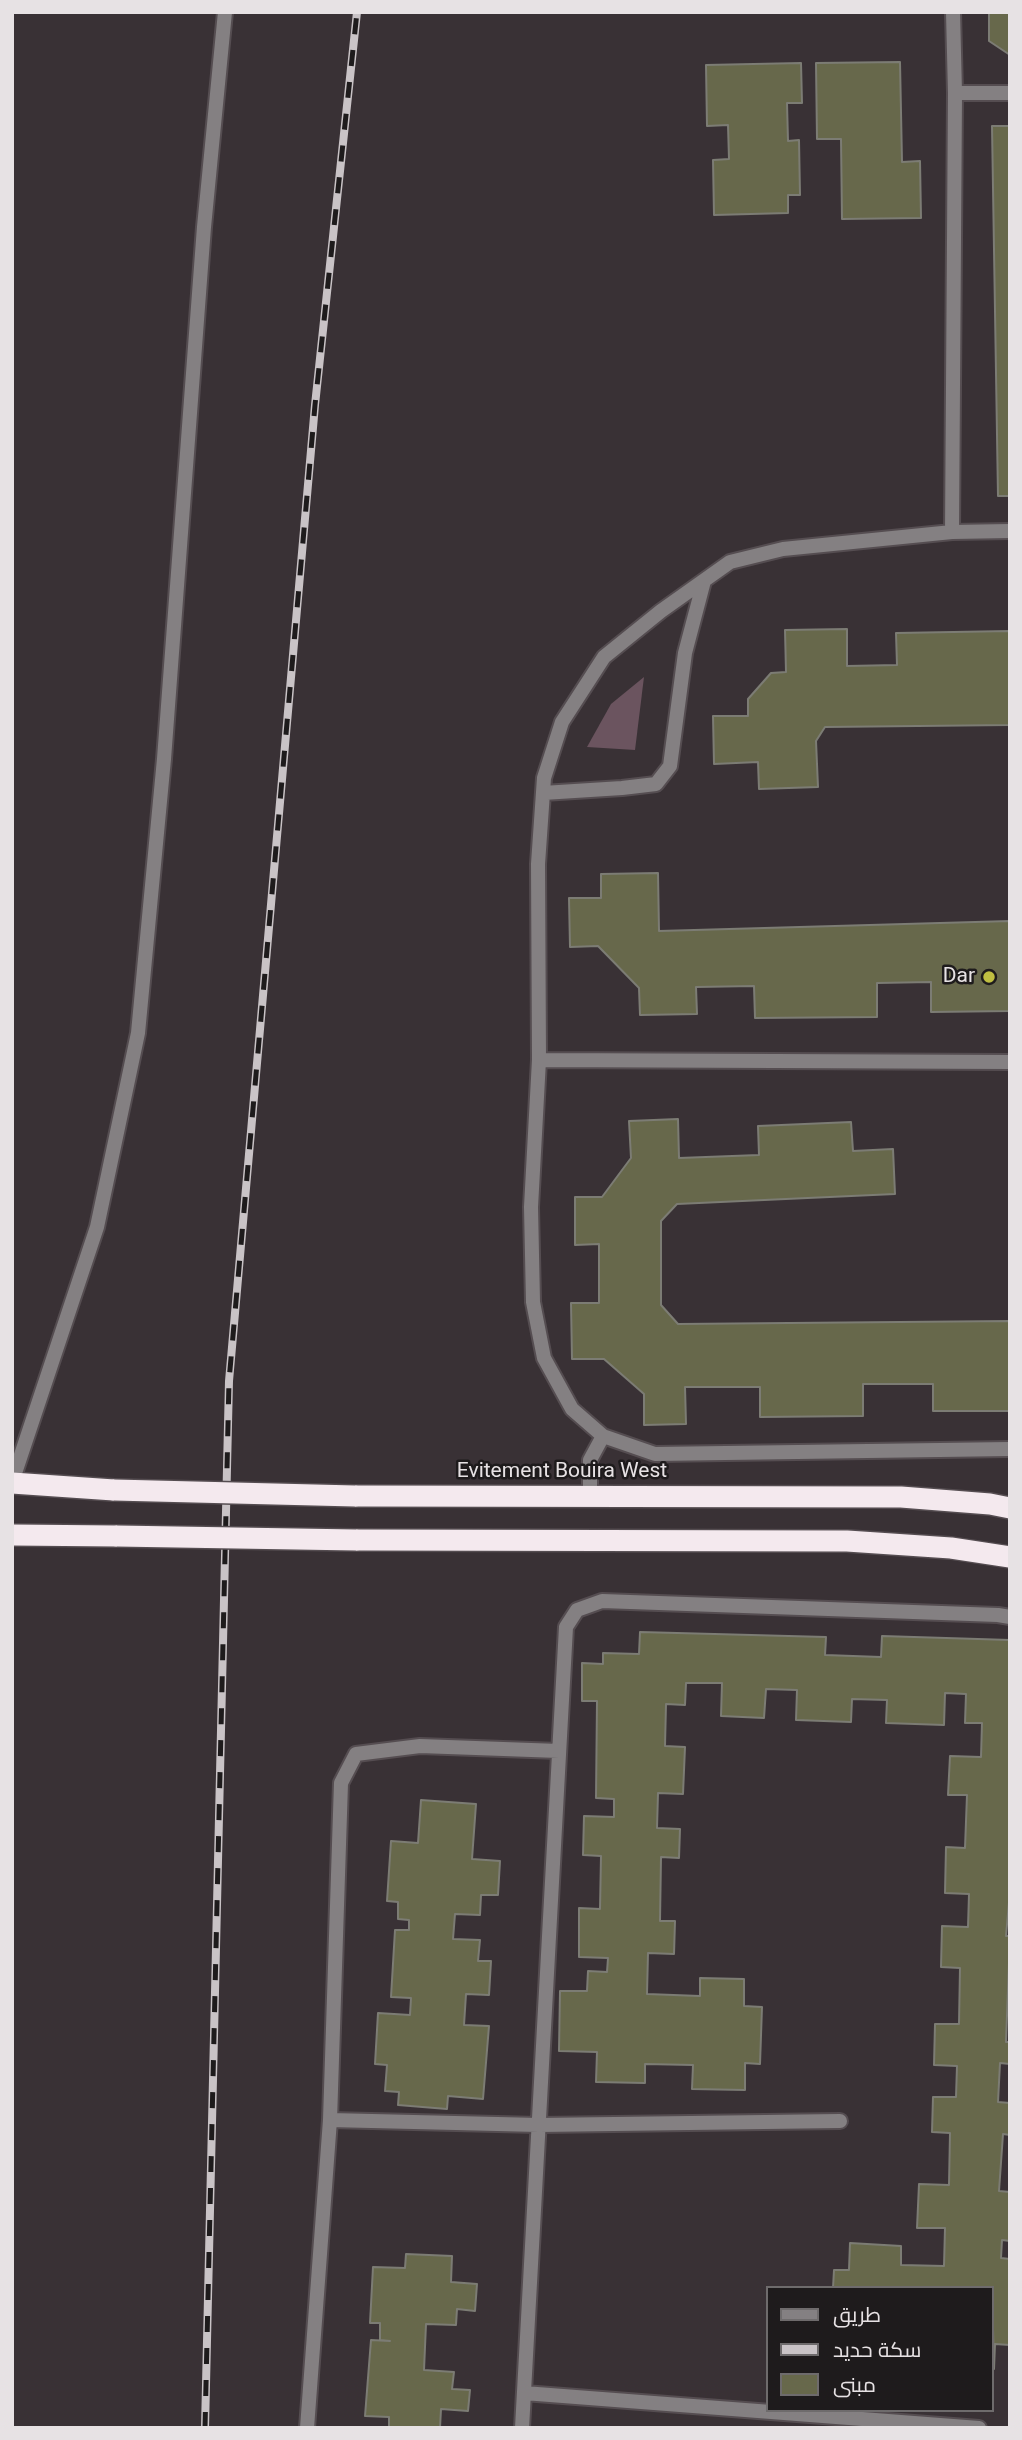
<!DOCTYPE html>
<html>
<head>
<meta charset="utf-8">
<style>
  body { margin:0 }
  #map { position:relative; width:1022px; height:2440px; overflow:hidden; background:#393135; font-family:Roboto,Cairo,sans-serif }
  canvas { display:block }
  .frame { position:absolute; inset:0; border:14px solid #e7e2e4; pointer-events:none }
  .legend { position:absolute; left:766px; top:2286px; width:228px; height:126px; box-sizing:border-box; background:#1e1b1c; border:2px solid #6e6b6c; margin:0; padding:9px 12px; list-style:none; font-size:21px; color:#e7e2e4 }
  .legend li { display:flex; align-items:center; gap:14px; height:35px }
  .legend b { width:35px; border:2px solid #6e6b6c }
</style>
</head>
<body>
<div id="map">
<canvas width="1022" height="2440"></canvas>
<div class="frame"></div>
<ul class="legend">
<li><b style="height:9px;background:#848082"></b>طريق</li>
<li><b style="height:9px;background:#c9c3c6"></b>سكة حديد</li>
<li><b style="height:19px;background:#67684b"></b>مبنى</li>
</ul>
</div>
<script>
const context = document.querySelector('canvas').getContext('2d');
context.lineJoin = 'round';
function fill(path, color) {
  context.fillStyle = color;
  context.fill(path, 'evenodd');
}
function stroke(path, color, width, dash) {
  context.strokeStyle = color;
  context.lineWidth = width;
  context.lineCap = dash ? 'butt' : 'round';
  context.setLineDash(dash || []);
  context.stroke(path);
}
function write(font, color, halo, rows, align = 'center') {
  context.font = font + ' Roboto,sans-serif';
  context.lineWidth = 5;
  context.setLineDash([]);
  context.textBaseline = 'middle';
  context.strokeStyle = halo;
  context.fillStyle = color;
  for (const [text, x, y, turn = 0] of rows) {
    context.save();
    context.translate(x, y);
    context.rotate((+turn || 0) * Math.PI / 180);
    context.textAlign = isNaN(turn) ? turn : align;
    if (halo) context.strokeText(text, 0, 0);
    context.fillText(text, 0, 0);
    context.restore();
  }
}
fill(new Path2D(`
  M644 677 635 750 587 747 611 704Z`), '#6b545f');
const building = new Path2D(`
  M989 12H1010V55L989 41Z
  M900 62 902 162 920 161 921 218 842 219 841 139H817L816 63Z
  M801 63 802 103H787L788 141 799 140 800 195H788V213L714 215 713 160 729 159 728 125 707 126 706 65Z
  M992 126H1010V496H998Z
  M847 629V666L897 665 896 633 1010 631V725L825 727 816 741 818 787 759 789 758 762 714 764 713 716H748V699L771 673 786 672 785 630Z
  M658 873 659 931 1010 921V1011L931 1012V982L877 983V1017L755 1018 754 986 696 987 697 1014 640 1015 639 988 598 946 570 947 569 898H601V874Z
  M678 1119 679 1158 759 1155 758 1126 851 1122 853 1151 893 1149 895 1194 677 1204 661 1221V1305L678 1324 1010 1321V1411H933V1384H863V1416L760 1417V1387H685L686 1424 644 1425V1394L604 1359H572L571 1303H599V1244L575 1245V1197H602L631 1158 629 1121Z
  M640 1632 826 1637 825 1655 881 1657 882 1636 1010 1640V1891L1006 1936H1010L1006 2042H1010V2064L1000 2063 998 2102 1010 2103V2135L1003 2134 999 2191 1010 2192V2241L1002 2240 1001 2258 1010 2259V2345L995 2344 994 2369 992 2288H833L834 2270H849L850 2243 901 2246V2265L944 2266 945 2228H917L919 2184 949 2185 950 2133 932 2132 933 2097H956L957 2066 934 2065 935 2024H959L960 1968 941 1967 942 1926 968 1927 969 1894 945 1893 946 1847 965 1848 967 1795H948L950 1756 981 1757 982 1723H965L966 1694 945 1693 944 1725 886 1723 887 1700 852 1699 851 1722 796 1720 797 1690 766 1689 764 1718 721 1716 722 1683H686L685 1705 666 1704 665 1746 685 1747 683 1794 658 1793 657 1828 680 1829 679 1858 661 1857 660 1921H675L674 1954 648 1953 647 1994 700 1996V1978L744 1979V2006L762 2007 760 2064 745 2063V2090L692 2089 693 2065 645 2064V2083L596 2082 597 2052 559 2051 560 1991H587L588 1971 607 1972 608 1958 579 1957V1908L600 1909 601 1856 583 1855 584 1816 614 1817V1799L596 1798 597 1701H582V1663L603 1664V1653L639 1654Z
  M421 1800 476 1804 472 1859 500 1861 498 1895H481L480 1915 455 1914 453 1939 480 1940 478 1961H491L489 1995 466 1994 464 2025 489 2026 483 2099 448 2096 447 2109 398 2105 399 2092 385 2091 387 2065 375 2064 378 2013 410 2015 411 1998 391 1997 395 1930H409V1920L398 1919V1902L387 1901 391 1841 418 1843Z
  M406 2254 452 2256 451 2282 477 2284 475 2311 457 2309 456 2325 426 2324 424 2370 454 2372 452 2389 470 2390 468 2411 441 2409 440 2428H389V2417L365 2416 371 2340 390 2341 380 2340V2323H370L373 2267 405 2268Z`);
fill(building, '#67684b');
stroke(building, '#7c7c74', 2);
const street = new Path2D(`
  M955 93H1010
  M1010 531 952 532 783 549 730 562 661 611 604 657 562 722 544 778 538 864 539 1060 1010 1062
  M952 532 955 93 953 12
  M543 793 622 788 656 784 670 766 685 653 704 581
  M539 1060 531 1207 533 1302 544 1358 572 1409 603 1436 655 1454 1010 1449
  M12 1482 97 1227 138 1033 164 759 204 227 225 12
  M590 1497V1460L603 1436
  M330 2120 539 2125 840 2121
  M524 2393 979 2428
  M307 2428 330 2120 341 1783 356 1754 420 1746 559 1751
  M522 2428 566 1627 577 1610 602 1601 998 1615 1010 1617`);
const highway = new Path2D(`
  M12 1483 114 1490
  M355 1496 901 1497 990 1504 1010 1508
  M12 1535 117 1536
  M356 1540 847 1541 951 1548 1010 1557`);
stroke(street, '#554d51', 18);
stroke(highway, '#554d51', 24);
stroke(street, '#848082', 14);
stroke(highway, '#f4e9ee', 21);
const rail = new Path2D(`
  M205 2428 229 1381 315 405 357 12`);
stroke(rail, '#c9c3c6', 8);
stroke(rail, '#1e1b1c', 5, [16]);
const highwayBridge = new Path2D(`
  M114 1490 355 1496
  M117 1536 356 1540`);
stroke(highwayBridge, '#554d51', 24, []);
stroke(highwayBridge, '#f4e9ee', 21);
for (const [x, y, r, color] of [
  [989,977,7,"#bfbe41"]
]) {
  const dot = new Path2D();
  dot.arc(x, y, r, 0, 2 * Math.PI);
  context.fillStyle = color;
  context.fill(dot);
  stroke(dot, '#1e1b1c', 2.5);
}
write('21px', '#e7e2e4', '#1e1b1c', [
  ["Dar",975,977]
], 'right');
write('21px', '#e7e2e4', '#1e1b1c', [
  ["Evitement Bouira West",562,1472]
]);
</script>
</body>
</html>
